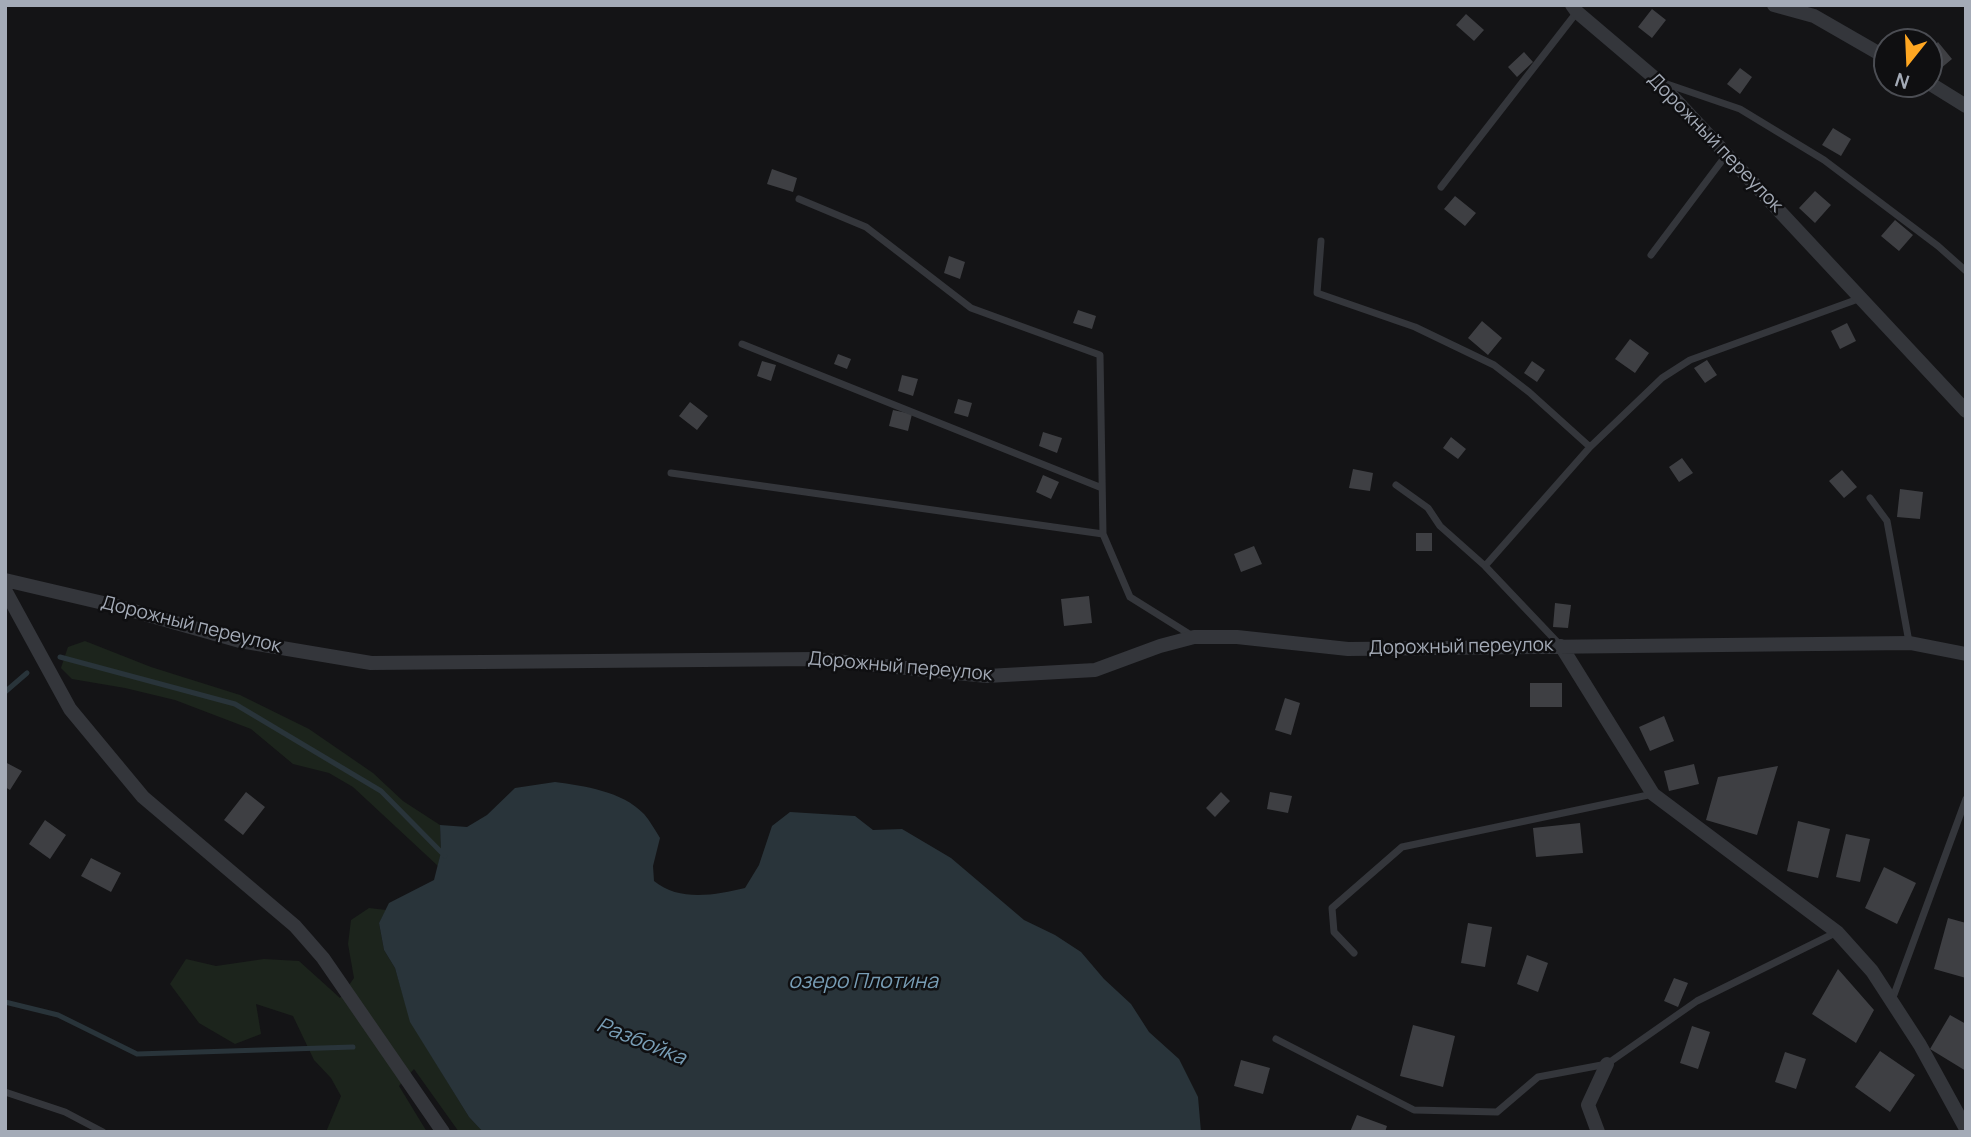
<!DOCTYPE html>
<html>
<head>
<meta charset="utf-8">
<style>
  body { margin:0 }
  #map { position:relative; width:1971px; height:1137px; overflow:hidden; background:#141416; font-family:Manrope,sans-serif }
  canvas { display:block }
  .frame { position:absolute; inset:0; border:7px solid #a4abb7; pointer-events:none }
  .north { position:absolute; left:1873px; top:28px; width:70px; height:70px; box-sizing:border-box; background:#0f0f11; border:2px solid #4b4d53; border-radius:50%; rotate:198deg; font-size:19px; font-weight:700; line-height:28px; text-align:center; color:#a4abb7 }
  .north::after { content:''; display:block; margin:auto; width:24px; height:32px; background:#ffa722; clip-path:polygon(50% 0,100% 100%,50% 72%,0 100%) }
</style>
</head>
<body>
<div id="map">
<canvas width="1971" height="1137"></canvas>
<div class="frame"></div>
<div class="north">N</div>
</div>
<script>
const context = document.querySelector('canvas').getContext('2d');
context.lineJoin = 'round';
function fill(path, color) {
  context.fillStyle = color;
  context.fill(path, 'evenodd');
}
function stroke(path, color, width, dash) {
  context.strokeStyle = color;
  context.lineWidth = width;
  context.lineCap = dash ? 'butt' : 'round';
  context.setLineDash(dash || []);
  context.stroke(path);
}
function write(font, color, halo, rows, align = 'center') {
  context.font = font + ' Manrope,sans-serif';
  context.lineWidth = 5;
  context.setLineDash([]);
  context.textBaseline = 'middle';
  context.strokeStyle = halo;
  context.fillStyle = color;
  for (const [text, x, y, turn = 0] of rows) {
    context.save();
    context.translate(x, y);
    context.rotate((+turn || 0) * Math.PI / 180);
    context.textAlign = isNaN(turn) ? turn : align;
    if (halo) context.strokeText(text, 0, 0);
    context.fillText(text, 0, 0);
    context.restore();
  }
}
fill(new Path2D(`
  M85 641 151 667 240 695 309 729 373 773 403 801 440 825 441 852 438 866 353 787 329 773 293 764 251 729 175 700 125 688 72 679 61 668 68 647Z
  M369 908 386 910 379 923 384 950 395 968 411 1022 469 1117 483 1132H459L414 1069 399 1086 427 1132H326L341 1096 331 1078 314 1060 293 1016 256 1004 261 1034 235 1044 199 1023 170 984 186 959 216 966 264 959 299 961 340 998 354 978 348 944 351 920Z`), '#1c241c');
fill(new Path2D(`
  M555 782C584 786 622 791 644 814 650 821 655 830 660 838L653 866 654 881C679 902 716 895 745 888L759 865 772 826 790 812 855 816 873 830 902 829 951 858 1024 920 1055 935 1081 952 1104 979 1131 1004 1149 1032 1179 1059 1198 1097 1201 1132H483L469 1117 410 1022 395 968 384 950 379 923 389 903 434 880 441 852 440 825 467 827 487 815 515 788Z`), '#29343a');
stroke(new Path2D(`
  M60 657 235 704 381 791 445 856
  M5 692 27 673
  M5 1002 58 1015 137 1054 353 1047`), '#29343a', 5);
fill(new Path2D(`
  M1652 9 1666 20 1652 38 1638 27Z
  M1466 14 1484 30 1474 41 1456 25Z
  M1938 42 1952 59 1934 74 1929 67V50Z
  M1524 52 1533 62 1517 77 1508 67Z
  M1740 68 1752 77 1740 94 1727 84Z
  M1833 128 1851 139 1841 156 1822 145Z
  M772 169 797 178 793 192 767 184Z
  M1815 191 1831 205 1815 223 1799 208Z
  M1455 196 1476 213 1465 226 1444 209Z
  M1895 220 1913 235 1899 251 1881 236Z
  M949 256 965 262 960 279 944 273Z
  M1078 310 1096 316 1092 329 1073 323Z
  M1482 321 1502 338 1488 355 1468 338Z
  M1847 323 1856 341 1840 349 1831 331Z
  M1630 339 1649 353 1635 373 1615 359Z
  M838 354 851 359 847 369 834 364Z
  M1707 360 1717 375 1705 383 1694 368Z
  M762 361 776 365 771 381 757 376Z
  M1532 361 1545 370 1537 382 1524 373Z
  M902 375 918 379 913 396 898 391Z
  M958 399 972 403 968 417 954 413Z
  M690 402 708 416 697 430 679 416Z
  M893 410 912 414 908 431 889 426Z
  M1043 432 1062 438 1057 453 1039 446Z
  M1451 437 1466 449 1458 459 1443 448Z
  M1682 458 1693 473 1679 482 1669 467Z
  M1353 469 1373 473 1370 491 1349 488Z
  M1842 470 1857 487 1844 498 1829 481Z
  M1043 475 1059 482 1051 499 1036 492Z
  M1900 489 1923 492 1920 519 1897 517Z
  M1416 533H1432V551H1416Z
  M1254 546 1262 564 1241 572 1234 554Z
  M1089 596 1092 623 1064 626 1061 599Z
  M1555 603 1571 605 1568 628 1553 627Z
  M1530 683H1562V707H1530Z
  M1285 698 1300 703 1291 735 1275 730Z
  M1664 716 1674 741 1650 751 1639 727Z
  M5 762 22 771 10 790 5 787Z
  M1694 764 1699 784 1669 791 1664 771Z
  M1778 766 1757 835 1706 820 1718 777Z
  M246 792 265 807 243 835 224 820Z
  M1221 792 1230 801 1215 817 1206 808Z
  M1270 792 1292 796 1288 813 1267 809Z
  M45 820 66 835 50 859 29 844Z
  M1798 821 1830 829 1818 878 1787 871Z
  M1580 823 1583 853 1536 857 1533 828Z
  M1846 834 1870 839 1860 882 1836 877Z
  M91 858 121 873 111 892 81 876Z
  M1884 867 1916 883 1897 924 1865 908Z
  M1948 918 1966 923V978L1934 969Z
  M1468 923 1492 927 1485 967 1461 963Z
  M1527 955 1548 963 1538 992 1517 984Z
  M1838 969 1874 1010 1856 1043 1812 1014Z
  M1674 978 1688 983 1678 1007 1664 1001Z
  M1950 1015 1966 1024V1071L1930 1049Z
  M1413 1025 1455 1036 1443 1087 1400 1076Z
  M1692 1026 1710 1032 1698 1069 1680 1063Z
  M1880 1051 1915 1075 1890 1112 1855 1087Z
  M1785 1052 1806 1059 1796 1089 1775 1082Z
  M1241 1060 1270 1068 1263 1094 1234 1086Z
  M1357 1115 1387 1126 1385 1132H1350Z`), '#3e3f43');
stroke(new Path2D(`
  M1664 83 1740 109 1824 160 1938 246 1966 271
  M1441 187 1577 12
  M799 199 866 227 971 308 1100 355 1103 534
  M1321 241 1317 293 1415 327 1494 365 1529 392 1590 447
  M1651 255 1727 154
  M742 344 1102 488
  M671 473 1103 534 1130 597 1194 637
  M1396 485 1428 508 1440 526 1485 566 1560 645
  M1870 498 1887 521 1909 642
  M1485 566 1590 447 1662 378 1690 360 1861 298
  M1354 953 1334 932 1332 908 1402 847 1653 794
  M1892 1000 1966 799
  M1276 1039 1414 1110 1497 1112 1538 1077 1607 1064 1697 1001 1837 932
  M5 1092 65 1112 103 1132`), '#34363b', 7);
stroke(new Path2D(`
  M1572 5 1577 12 1657 80 1966 411
  M1774 5 1814 16 1887 58
  M1929 83 1966 106
  M5 580 116 606 240 641 371 663 815 659 987 676 1095 670 1160 646 1194 637H1237L1348 649 1910 643 1966 654
  M5 590 70 709 143 797 295 926 323 958 443 1132
  M1561 646 1653 794 1837 932 1872 971 1920 1045 1966 1129
  M1598 1132 1588 1105 1607 1064`), '#34363b', 14);
write('19px', '#a4abb7', '#0f0f11', [
  ["Дорожный переулок",1715,143,46],
  ["Дорожный переулок",191,625,14],
  ["Дорожный переулок",1461,647,-1],
  ["Дорожный переулок",900,667,5]
]);
write('italic 21px', '#789db5', '#0f0f11', [
  ["озеро Плотина",863,982],
  ["Разбойка",641,1042,22]
]);
</script>
</body>
</html>
